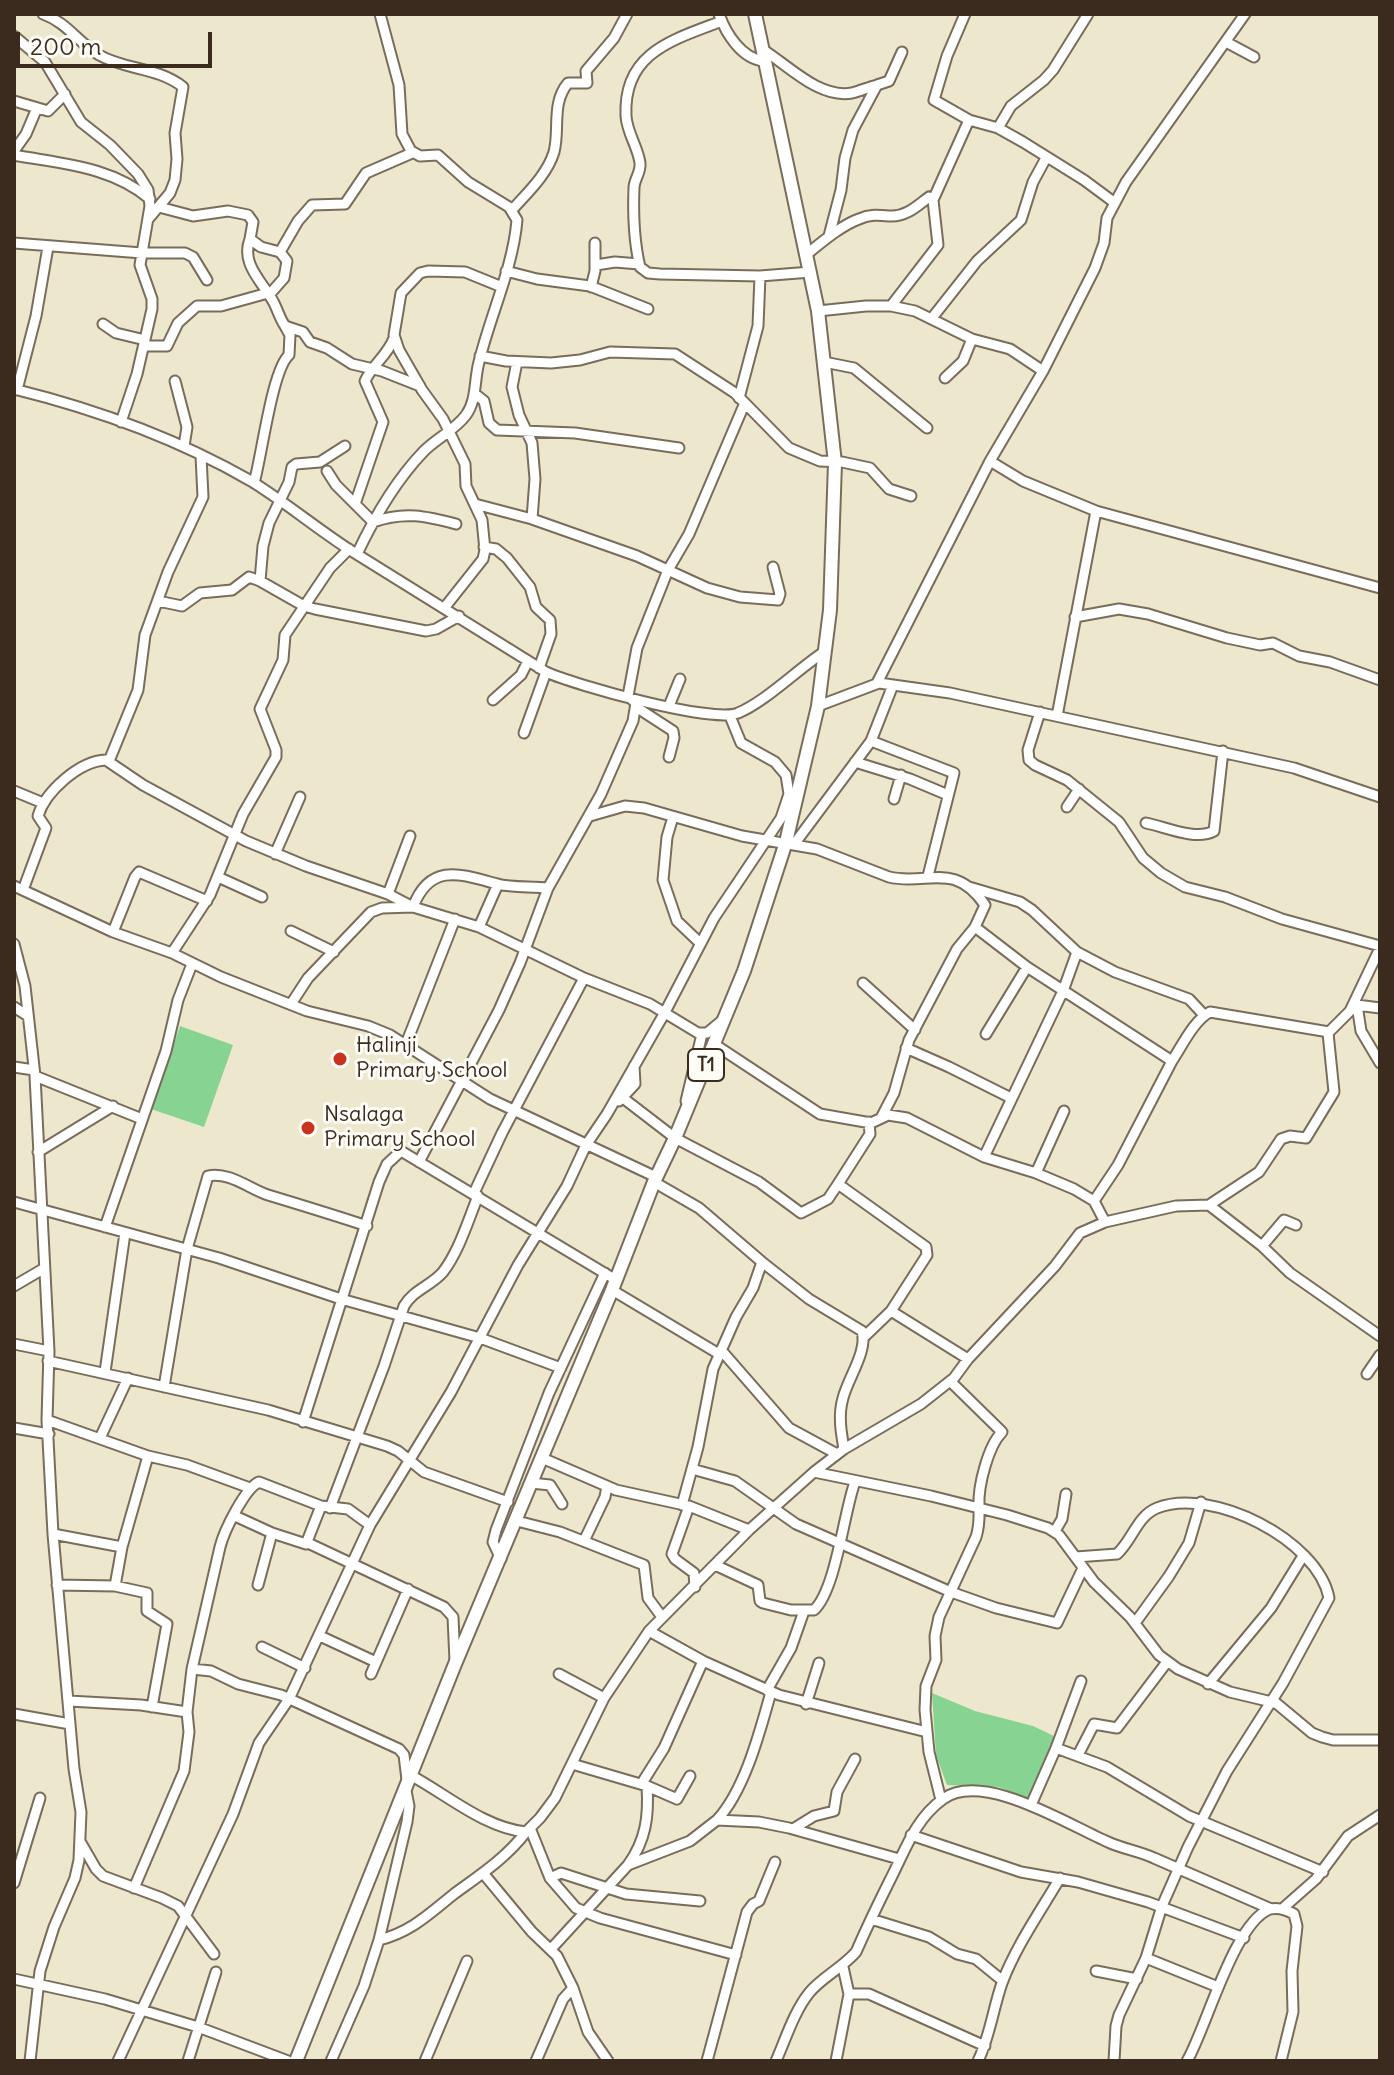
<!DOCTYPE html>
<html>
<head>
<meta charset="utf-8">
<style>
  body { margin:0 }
  #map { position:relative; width:1394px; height:2075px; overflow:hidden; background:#ede8cd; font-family:Delius,sans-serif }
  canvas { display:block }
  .frame { position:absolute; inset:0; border:16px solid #3b2a1e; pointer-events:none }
  .scale { position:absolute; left:16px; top:32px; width:196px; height:36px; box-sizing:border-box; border:4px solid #3b2a1e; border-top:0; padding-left:10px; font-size:24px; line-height:28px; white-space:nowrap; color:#3b2a1e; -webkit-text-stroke:6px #fdfcf7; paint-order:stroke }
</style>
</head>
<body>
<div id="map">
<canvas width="1394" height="2075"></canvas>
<div class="frame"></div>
<div class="scale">200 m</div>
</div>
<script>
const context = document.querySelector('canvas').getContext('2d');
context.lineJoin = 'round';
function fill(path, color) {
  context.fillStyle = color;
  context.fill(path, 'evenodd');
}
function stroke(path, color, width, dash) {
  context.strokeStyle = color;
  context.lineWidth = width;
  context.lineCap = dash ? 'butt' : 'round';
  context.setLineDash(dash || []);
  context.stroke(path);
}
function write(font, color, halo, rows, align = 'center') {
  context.font = font + ' Delius,sans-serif';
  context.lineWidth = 6;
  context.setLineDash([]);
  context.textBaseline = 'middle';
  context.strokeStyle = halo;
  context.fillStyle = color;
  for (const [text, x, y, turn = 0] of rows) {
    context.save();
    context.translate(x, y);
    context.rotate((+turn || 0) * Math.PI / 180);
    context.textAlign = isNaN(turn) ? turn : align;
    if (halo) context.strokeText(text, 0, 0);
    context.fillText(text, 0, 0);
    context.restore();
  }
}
fill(new Path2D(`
  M180 1026 233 1045 204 1127 151 1109Z
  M932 1693 975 1711 1033 1726 1054 1736 1030 1799 999 1787 947 1785 936 1755Z`), '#87d492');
const minor = new Path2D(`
  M43 14C68 23 77 42 99 55 125 70 158 67 183 87L175 133 177 159 175 180 170 193 149 218
  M719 14C726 34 742 59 764 61
  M965 14 947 56 934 100 969 120 998 128 1023 142 1084 180 1115 203
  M722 21C672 40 623 53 626 116 627 133 638 147 640 163 641 172 635 178 634 187 633 212 634 242 640 267L648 273 660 274 760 276 811 272
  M14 36 45 62 81 122 110 145 138 174 148 190 150 206 140 265 152 299V309L137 374 121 422
  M1226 42 1254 57
  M762 49C788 65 819 99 852 93 860 91 869 87 877 85
  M14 101 48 111 65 94
  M998 128 1011 106 1044 80 1053 70 1088 14
  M14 151 26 134 37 108
  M14 155C62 164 111 166 150 199
  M159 207 193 216 228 211 248 215 253 222 250 239 261 247 280 252 287 261 284 278 269 295
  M512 210C527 193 547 175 554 152 560 130 551 103 568 83H587L586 71 614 38 627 14
  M829 236 841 190 845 158 853 130 877 85 889 81 902 52
  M250 239C240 264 263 282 274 303 278 311 280 319 285 326L303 332 310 342 327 348 352 364 382 371 420 386
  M14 243 142 253H185L193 257 207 280
  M280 252 298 221 312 205 345 204 366 173 412 153
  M807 254C822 242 842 225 859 219 870 214 879 215 890 216 906 217 917 206 929 197L933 200
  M596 265 615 262 639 264
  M506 271 537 279 590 286 648 309
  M591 287 595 271V243
  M891 306 938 245 933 200 969 120
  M818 311 866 306H891L915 311 972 339 1010 349 1043 371
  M932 318 977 261 1021 220 1033 182 1046 158
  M103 324 116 333 145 340
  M144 346H167L178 323 197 306H221L268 293
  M480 356 506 361 551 363 580 360 610 352 675 354 735 393 789 448 820 461 842 462 870 468 889 489 911 496
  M517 362 512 387 519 415 532 443 535 479 532 519
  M824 362 854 368 927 428
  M945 378 963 361 972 339
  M175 381 187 427 184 446
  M14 389C95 409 178 439 251 481 285 502 316 528 350 550 415 591 481 631 546 672 575 685 713 724 738 713 765 702 798 669 824 652
  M17 390 36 316 48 247
  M474 393 484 401 489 423 497 430 575 433 679 448
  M739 398 758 326 760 276
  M345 446 320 462 296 464 292 467 289 482 269 523 263 546 260 581 304 606 315 609 426 631 436 629 459 616
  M990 461 1023 481 1096 511 1380 588
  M327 471 336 485 373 522C404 511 426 516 456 524
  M254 483C262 455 272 370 289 355L290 335 285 326
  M355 504 383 422 365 381C372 365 388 355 394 338
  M475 504 532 519 637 556 707 588 740 597 778 600 780 594 773 567
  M484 547 496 549 507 558 530 587 536 607 550 620 551 634 539 668
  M357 554C374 518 396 480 424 451 437 438 455 430 466 415 477 400 474 380 479 362 490 316 513 268 517 220L509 207 468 182 438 155 420 156 411 151 402 134 399 85 380 14
  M158 601 182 606 200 593 232 590 249 577 260 581
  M445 607 483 559 485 550 482 520 466 486 465 464 443 419 422 390 399 350 394 335 401 293 420 273 428 271 465 272 502 287
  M1075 617 1119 609 1148 614 1227 638 1260 645 1273 643 1299 656 1330 662 1380 680
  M877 683 990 461 1043 371 1095 268 1104 243 1107 218 1126 182 1245 14
  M493 700 521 675 528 661
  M669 706 680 679
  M818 706 879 683 950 693 1294 768 1380 797
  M636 707 673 731 674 738 669 757
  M1040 712 1028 750 1029 760 1035 765 1067 780 1119 822 1143 858 1161 873 1185 887 1225 897 1282 919 1380 946
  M1057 716 1096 511
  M524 733 546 672
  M871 741 954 773 928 876
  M109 761 138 690 145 635 168 572 203 497 201 456
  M855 762 910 779 948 795
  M14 791 43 803
  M894 799 901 775
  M1067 807 1079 789
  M590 816 625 806 644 808 742 836 817 849 889 877C927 886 954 860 985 905L975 927 957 949 909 1040 894 1093 881 1118
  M673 817 667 837 663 880 677 921 700 943
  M1146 823C1166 827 1196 841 1214 831L1223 751
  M795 843 871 741 893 685
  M275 854 300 797
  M218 877 262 897
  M14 886 113 932 172 953 221 977 307 1011 368 1026 390 1035 490 1099 656 1177
  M969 887 1020 902 1032 910 1077 952 1115 972 1189 999 1204 1015
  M23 890 46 828 38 816C45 792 79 761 106 760L143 785 246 841 306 866 388 894 413 907 479 927 584 978 650 1004 698 1033H707L724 1019
  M388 894 410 836
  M479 927 498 884
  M975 927 1027 967 1172 1061 1118 1165 1094 1201
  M291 931 334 952
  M113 932 135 877 139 872 207 901
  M14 944 25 986 35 1076 49 1351 47 1420 53 1534 74 1769 81 1812 79 1860 75 1878 54 1927 40 1971 30 2061
  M172 953 210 895 243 814 276 757V750L260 709 283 660 285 635 330 568 349 549
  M863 983 915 1030
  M291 1004 308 978 371 912 382 908 413 907C430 862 461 874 497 884 513 888 532 886 548 888
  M1354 1004 1357 1005 1361 1031 1380 1063
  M1357 1005 1380 1008
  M14 1007 28 1016
  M986 1034 1027 967
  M406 1044 455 919
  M906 1048 949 1067 1011 1098
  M1172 1061C1182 1046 1194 1020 1210 1012L1329 1032
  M14 1067 34 1070
  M35 1076 142 1119
  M623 1098 675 1138 759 1182 801 1213 828 1199 838 1184
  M619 1101 635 1084 634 1066
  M686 1101 702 1034
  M38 1152 113 1106
  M984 1157 1063 991 1077 952
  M419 1162 499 1010 520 963 548 888 601 794 633 721 636 703 628 696 637 648 668 570 689 534 744 405
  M1036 1173 1064 1111
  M654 1182 699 1208 762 1262 809 1299 862 1331C868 1351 848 1378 843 1398 838 1415 841 1432 844 1449
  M474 1193 502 1133 584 978
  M14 1202 219 1258 341 1299 480 1338 561 1368
  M1209 1205 1259 1172 1281 1139 1290 1136 1306 1138 1334 1092 1328 1033 1350 1011 1380 948
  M1105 1222 1176 1206 1209 1205 1262 1246 1290 1273 1380 1336
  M105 1227 166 1051 178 1000 192 964
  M1262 1246 1284 1220 1296 1225
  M14 1286 43 1269
  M612 1290 719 1354
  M891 1311 968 1359
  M864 1337 891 1311 927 1255 926 1247 838 1184 870 1134 869 1122
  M14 1344 49 1351
  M721 1350 789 1428 837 1454
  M48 1361 268 1410 387 1446 398 1451 424 1472 508 1502
  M105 1372 125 1233
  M1367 1374 1380 1355
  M164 1387 187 1249 208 1176C228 1171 250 1189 268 1195 301 1205 334 1215 367 1226
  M47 1420 148 1456 187 1465 250 1488
  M303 1422 379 1182 387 1164 401 1151 616 1280
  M14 1428 49 1434
  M100 1438 128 1378
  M542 1458 616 1490 689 1506 749 1530
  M692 1469 735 1481 796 1524 951 1592 996 1608 1057 1623 1083 1568
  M814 1472 931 1496 1007 1515 1048 1528 1059 1535 1094 1582 1130 1617 1159 1655 1178 1669 1230 1692 1276 1703 1312 1733 1322 1737 1333 1740H1380
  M531 1483 550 1485 562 1504
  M682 1505 698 1447 713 1369 736 1317 753 1288 762 1262
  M689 1506 672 1554 675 1559 694 1573 695 1587
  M330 1508 384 1366 404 1306C413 1290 431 1286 443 1272 459 1251 468 1221 478 1196
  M235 1516 272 1533 306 1544 321 1506
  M517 1521 560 1532 644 1565 648 1598 662 1617
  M1055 1531 1062 1519 1066 1494
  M53 1534 122 1547
  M584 1541 605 1497 607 1486
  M308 1543 444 1607 453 1617 455 1661
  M1076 1557 1117 1554C1132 1541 1137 1516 1157 1508 1211 1486 1318 1540 1329 1598L1283 1683 1227 1771 1188 1847 1162 1906 1146 1958 1119 2015 1116 2026 1114 2061
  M501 1559 493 1542 496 1530 549 1393 605 1273
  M715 1565 758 1585 760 1601 763 1603 791 1610H814C836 1590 844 1511 855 1482
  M57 1585 115 1586 147 1593V1611L167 1624 152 1707
  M258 1585 272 1533
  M115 1586 122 1547 148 1456
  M1135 1623 1169 1576 1189 1543 1201 1502
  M649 1631 703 1661 779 1695 927 1732
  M320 1636 376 1662
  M262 1647 305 1668
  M192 1669 211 1671 238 1684 281 1695 399 1749 404 1755 407 1780
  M371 1674 408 1589
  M559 1674 604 1698
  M1208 1684 1271 1608 1303 1556
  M767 1690 791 1648 804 1611
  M69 1701 141 1705 187 1712
  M806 1704 819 1663
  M14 1714 70 1724
  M1056 1748 1107 1767 1189 1816 1323 1872
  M1078 1755 1094 1724 1117 1728 1167 1662
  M412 1776C447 1795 485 1828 526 1832L540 1818 555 1798 604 1698 649 1631 749 1530 814 1472 844 1449 921 1404 954 1378 968 1359 1055 1266 1080 1233 1105 1222 1094 1201 1074 1189 1036 1173 984 1157 907 1118 888 1115 871 1123 820 1114 714 1044
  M642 1783 664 1748 703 1661
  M647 1786 677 1799 690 1776
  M941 1800 929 1752 925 1710 926 1686 936 1660 935 1636 939 1617 976 1537C980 1525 979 1518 979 1506 978 1486 988 1446 1002 1432L950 1381
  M1031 1805 1056 1748 1081 1681
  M717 1820C745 1790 760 1731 771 1692
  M530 1828 550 1878 576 1908 600 1918 736 1955
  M793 1829 814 1816 834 1811 837 1792 855 1759
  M911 1835 1021 1872 1078 1882 1148 1902 1244 1938
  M81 1843 96 1869 103 1876 162 1898 178 1906 214 1954
  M628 1865 690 1841 717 1820 759 1822 789 1828 899 1859
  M483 1873 532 1932 557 1956 573 1988 588 2032 608 2061
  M550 1878 561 1873 626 1894 700 1901
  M14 1883 40 1798
  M134 1888 184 1771 189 1732 187 1712 192 1669 220 1547C224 1531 245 1488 259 1482L321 1506 348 1509 370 1525
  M1282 1909 1316 1879 1348 1836 1380 1815
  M871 1919 929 1937 957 1954 976 1959 1003 1981
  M379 1940 407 1822 409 1806 406 1791
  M551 1949 628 1865C646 1840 649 1816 647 1786L572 1764
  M1146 1958 1218 1987
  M1096 1971 1137 1979
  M14 1979 105 1999 198 2027 288 2061
  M849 1994H869L985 2046
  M118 2061 233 1814 259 1743 289 1699 370 1525 451 1392 518 1265 567 1186 586 1145 607 1114 664 1014 714 918 781 818 789 794 786 775 775 762 741 743 730 716
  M188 2061 216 1972
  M331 2061 364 1986 379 1940C411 1932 429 1914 454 1894 480 1875 506 1858 526 1832
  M425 2061 467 1961
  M536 2061 563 1999 573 1988
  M707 2061 747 1912 753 1904 759 1901 775 1862
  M776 2061C786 2038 794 2012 809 1993 821 1978 842 1968 856 1952 867 1927 878 1904 890 1880 905 1851 915 1819 943 1799 983 1770 1070 1826 1108 1842 1123 1849 1139 1851 1154 1858 1193 1875 1232 1892 1271 1909
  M836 2061 849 1994 843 1967
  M978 2061C990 2036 993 2009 1002 1983 1016 1946 1040 1912 1060 1878
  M1187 2061C1206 2029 1234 1922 1270 1909 1279 1907 1287 1910 1294 1914L1297 1926 1292 1971 1293 2012 1281 2061`);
const highway = new Path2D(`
  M296 2061 455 1664 612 1290 654 1182 675 1138 744 971 786 842 818 706 830 610 835 463 818 311 755 14`);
stroke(minor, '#796c5b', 13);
stroke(highway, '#796c5b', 16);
stroke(minor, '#fff', 9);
stroke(highway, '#fff', 12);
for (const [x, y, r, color] of [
  [340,1059,8,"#c8321e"],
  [308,1128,8,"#c8321e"]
]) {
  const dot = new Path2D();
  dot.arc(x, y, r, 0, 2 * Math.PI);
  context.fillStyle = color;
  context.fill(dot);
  stroke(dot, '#fdfcf7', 3);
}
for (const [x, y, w] of [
  [706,1065,36]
]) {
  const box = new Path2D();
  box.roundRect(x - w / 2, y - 16, w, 32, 6);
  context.fillStyle = '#fdfcf7';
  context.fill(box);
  stroke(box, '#3b2a1e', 2);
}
write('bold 20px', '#3b2a1e', null, [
  ["T1",706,1065]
]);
write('22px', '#3b2a1e', '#fdfcf7', [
  ["Halinji",356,1046],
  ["Primary School",356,1071],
  ["Nsalaga",324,1115],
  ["Primary School",324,1140]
], 'left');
</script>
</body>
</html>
